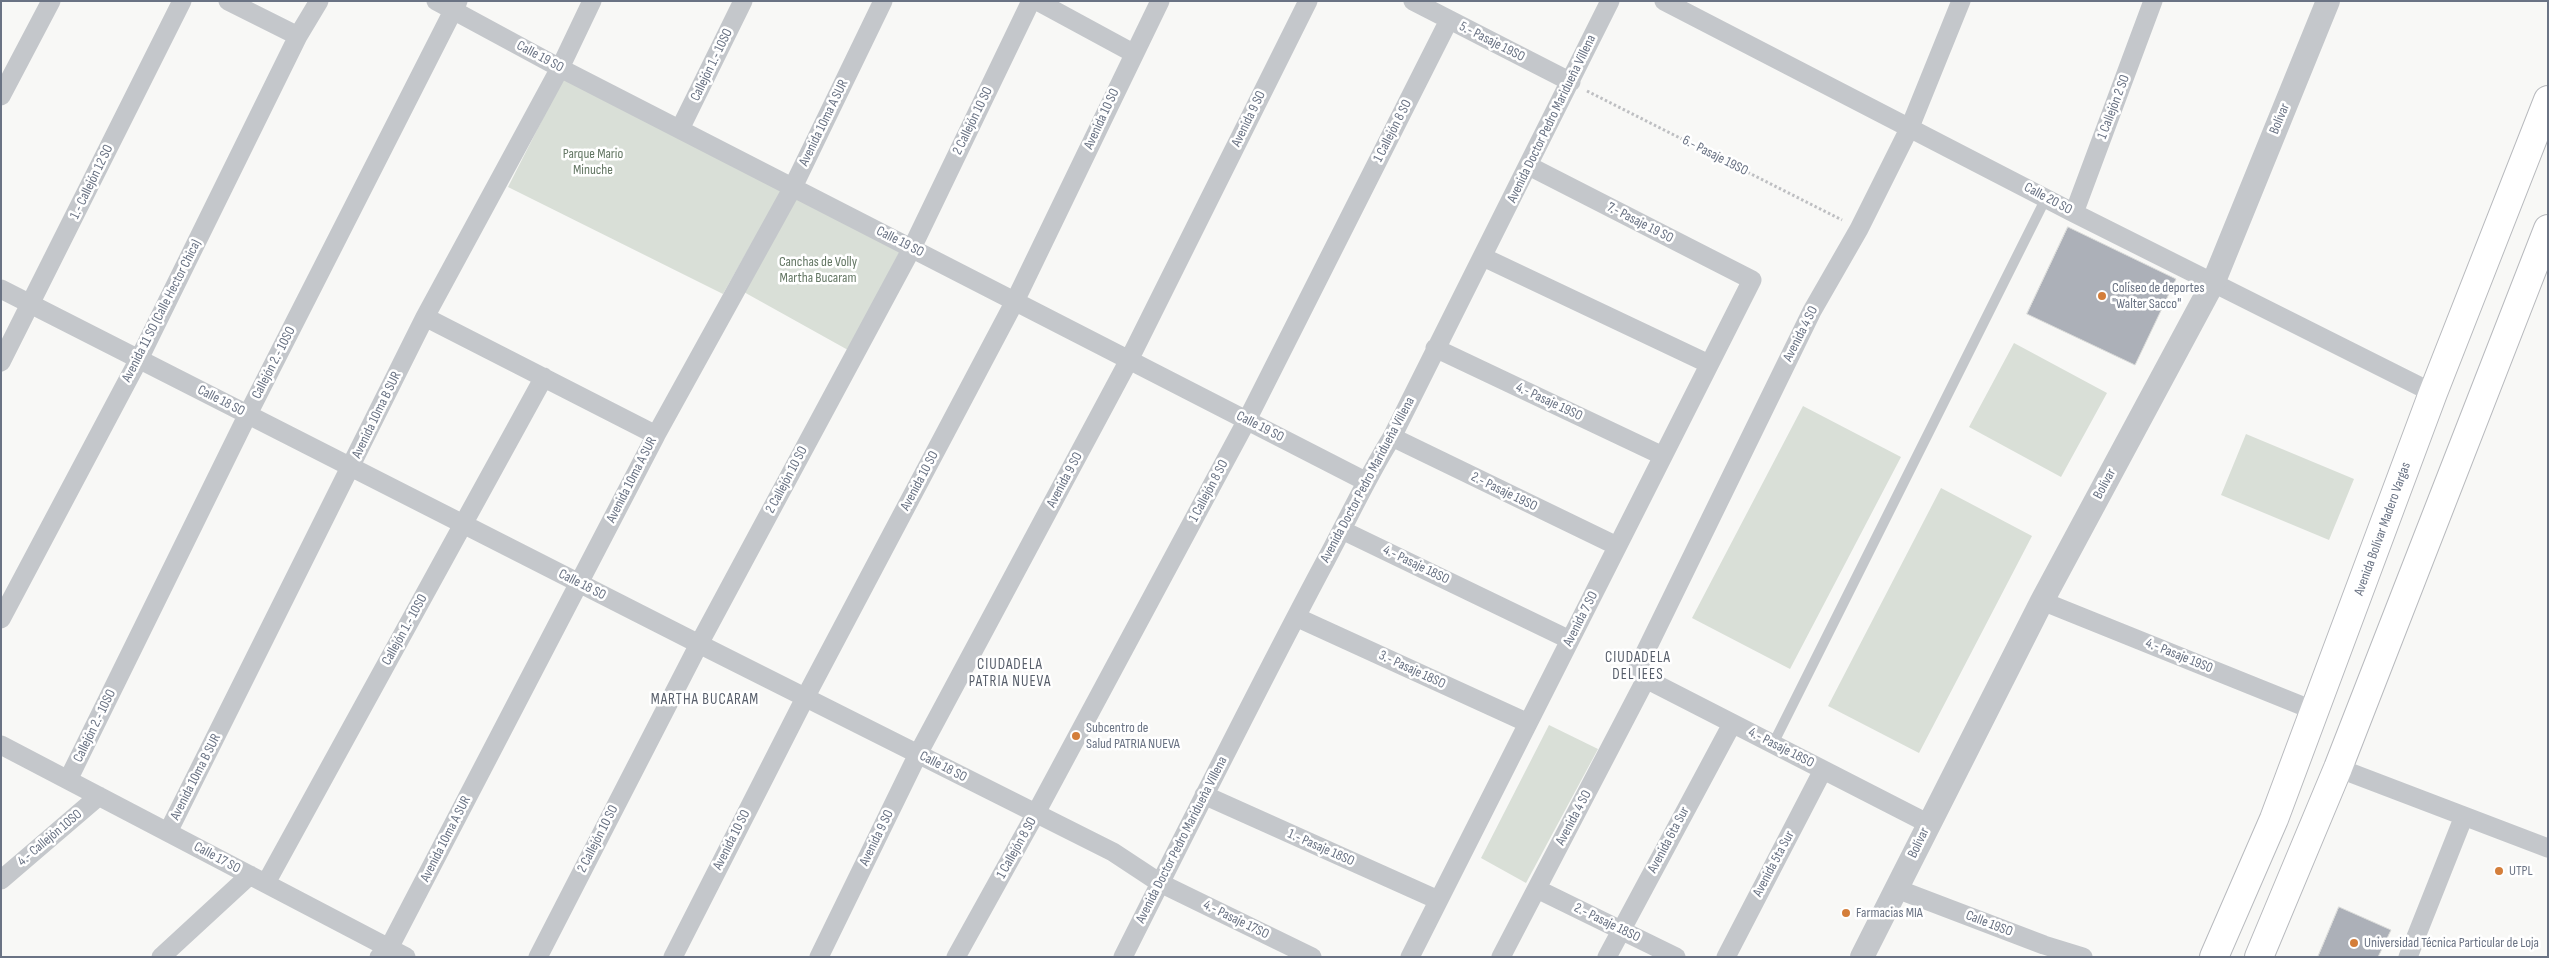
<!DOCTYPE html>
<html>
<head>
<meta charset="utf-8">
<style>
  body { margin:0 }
  #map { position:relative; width:2549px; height:958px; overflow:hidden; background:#f8f8f6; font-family:"Sofia Sans Condensed",sans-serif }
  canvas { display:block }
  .frame { position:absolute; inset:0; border:2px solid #6a7384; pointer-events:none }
</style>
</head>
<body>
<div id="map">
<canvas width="2549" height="958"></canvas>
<div class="frame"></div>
</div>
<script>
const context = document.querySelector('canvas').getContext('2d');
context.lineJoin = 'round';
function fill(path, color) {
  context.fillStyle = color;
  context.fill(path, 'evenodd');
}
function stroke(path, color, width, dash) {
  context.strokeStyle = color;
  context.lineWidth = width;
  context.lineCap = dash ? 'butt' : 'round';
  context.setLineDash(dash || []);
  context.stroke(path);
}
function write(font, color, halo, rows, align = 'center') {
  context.font = font + ' "Sofia Sans Condensed",sans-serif';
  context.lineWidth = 5;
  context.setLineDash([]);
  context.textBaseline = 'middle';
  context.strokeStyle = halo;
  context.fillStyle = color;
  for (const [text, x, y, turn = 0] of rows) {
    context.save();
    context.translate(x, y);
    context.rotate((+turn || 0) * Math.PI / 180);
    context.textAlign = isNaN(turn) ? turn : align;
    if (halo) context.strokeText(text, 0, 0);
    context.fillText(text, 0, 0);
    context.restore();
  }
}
fill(new Path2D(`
  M563 79 782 190 723 294 508 187Z
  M794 197 900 251 848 350 742 291Z
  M2014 343 2107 393 2061 477 1969 427Z
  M1803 406 1901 457 1790 669 1692 618Z
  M2246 434 2354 479 2329 540 2221 495Z
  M1941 488 2032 536 1919 753 1828 706Z
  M1549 725 1598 749 1526 883 1481 858Z`), '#d9dfd7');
const building = new Path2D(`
  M2068 227 2176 279 2135 365 2027 314Z
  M2339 907 2391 930 2378 957H2318Z`);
fill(building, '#acb0b8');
stroke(building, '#d9dad8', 1);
const primary = new Path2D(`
  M2214 957 2274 819 2433 393 2548 100
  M2259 957 2338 768 2548 229`);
stroke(primary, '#b8babe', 30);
stroke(new Path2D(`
  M1587 91 1842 220`), '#bebfc2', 3, [2.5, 2.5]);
stroke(new Path2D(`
  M1773 744 2046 198`), '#c4c7cb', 10);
stroke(new Path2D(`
  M228 1 298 36
  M436 1 560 68 1365 481
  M1037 1 1133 53
  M1413 1 1571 82
  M1664 1 2074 213 2433 393
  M1 96 51 1
  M680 129 743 1
  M2074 213 2153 1
  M1483 257 1709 364
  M1 289 699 644 1113 852 1160 883 1312 957
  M425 317 656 435
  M1435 348 1663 456
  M1 362 182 1
  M1392 437 1617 546
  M1342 530 1570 640
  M2042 601 2315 711
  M1296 617 1528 723
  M1 619 139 359 298 36 319 1
  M1 745 406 957
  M2338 768 2548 848
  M68 780 248 414 458 1
  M1204 795 1438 900
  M1929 824 1646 679 1638 667 1812 311 1859 229 1910 127 1961 1
  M168 832 425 317 560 68 592 1
  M1 880 99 796
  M266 883 544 377
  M1537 889 1676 957
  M1897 889 2044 945 2083 957
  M161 957 250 875
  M379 957 389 948 656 435 793 187 883 1
  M538 957 699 644 912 248 1031 1
  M673 957 805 698 1015 301 1160 1
  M819 957 918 754 1129 360 1308 1
  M956 957 1036 813 1247 420 1449 20
  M1123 957C1190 824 1256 691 1326 560 1348 519 1367 477 1392 437L1610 1
  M1410 957 1752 280 1529 166
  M1501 957 1646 679
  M1607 957 1732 724
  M1726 957 1823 770
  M2408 957 2464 816`), '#c4c7cb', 19);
stroke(new Path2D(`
  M1862 957 2042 601 2214 281 2328 1`), '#c4c7cb', 24);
stroke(primary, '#fff', 28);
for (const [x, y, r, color] of [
  [2102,296,5,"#d47e3a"],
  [1076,736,5,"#d47e3a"],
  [2499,871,5,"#d47e3a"],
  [1846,913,5,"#d47e3a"],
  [2354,943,5,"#d47e3a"]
]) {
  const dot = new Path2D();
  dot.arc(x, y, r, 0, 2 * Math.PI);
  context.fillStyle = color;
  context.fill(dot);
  stroke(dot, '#fff', 2);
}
write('14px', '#6a7384', '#fff', [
  ["5.- Pasaje 19SO",1492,42,27],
  ["Calle 19 SO",540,57,28],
  ["Callejón 1.- 10SO",712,65,-64],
  ["1 Callejón 2 SO",2114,107,-69],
  ["Avenida 10 SO",1102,119,-65],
  ["Avenida 9 SO",1249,119,-64],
  ["Avenida Doctor Pedro Maridueña Villena",1552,119,-64],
  ["Bolívar",2280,119,-68],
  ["2 Callejón 10 SO",973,121,-64],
  ["Avenida 10ma A SUR",824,123,-64],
  ["1 Callejón 8 SO",1393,131,-63],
  ["6.- Pasaje 19SO",1715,156,27],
  ["1.- Callejón 12 SO",92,182,-64],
  ["Calle 20 SO",2048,199,28],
  ["7.- Pasaje 19 SO",1640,223,27],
  ["Calle 19 SO",900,242,27],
  ["Avenida 11 SO (Calle Hector Chica)",162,311,-63],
  ["Avenida 4 SO",1801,334,-63],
  ["Callejón 2.- 10SO",274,363,-63],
  ["Calle 18 SO",221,401,27],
  ["4.- Pasaje 19SO",1549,402,25],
  ["Avenida 10ma B SUR",377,415,-64],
  ["Calle 19 SO",1260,427,27],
  ["Avenida 10ma A SUR",632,480,-63],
  ["2 Callejón 10 SO",787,480,-62],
  ["Avenida 9 SO",1065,480,-62],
  ["Avenida Doctor Pedro Maridueña Villena",1368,480,-62],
  ["Avenida 10 SO",920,481,-62],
  ["Bolívar",2105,484,-62],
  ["1 Callejón 8 SO",1209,491,-62],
  ["2.- Pasaje 19SO",1504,492,26],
  ["Avenida Bolívar Madero Vargas",2383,529,-70],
  ["4.- Pasaje 18SO",1416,565,26],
  ["Calle 18 SO",582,585,27],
  ["Avenida 7 SO",1581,619,-63],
  ["Callejón 1.- 10SO",405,630,-61],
  ["4.- Pasaje 19S0",2179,656,22],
  ["3.- Pasaje 18SO",1412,670,25],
  ["Callejón 2.- 10SO",95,726,-64],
  ["4.- Pasaje 18SO",1781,748,27],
  ["Calle 18 SO",943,767,27],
  ["Avenida 10ma B SUR",196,777,-63],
  ["Avenida 4 SO",1574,818,-62],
  ["4.- Callejón 10SO",50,838,-40],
  ["Avenida 9 SO",877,838,-64],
  ["Avenida 10ma A SUR",446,839,-63],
  ["2 Callejón 10 SO",598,839,-63],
  ["Avenida 10 SO",732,840,-63],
  ["Avenida Doctor Pedro Maridueña Villena",1182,840,-63],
  ["Avenida 6ta Sur",1669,840,-62],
  ["Bolívar",1919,843,-64],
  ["1 Callejón 8 SO",1017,848,-61],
  ["1.- Pasaje 18SO",1321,848,24],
  ["Calle 17 SO",217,858,28],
  ["Avenida 5ta Sur",1774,864,-62],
  ["4.- Pasaje 17SO",1236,920,26],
  ["2.- Pasaje 18SO",1607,923,26],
  ["Calle 19SO",1989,924,21]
]);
write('14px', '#647764', '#fff', [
  ["Parque Mario",593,154],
  ["Minuche",593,170],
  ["Canchas de Volly",818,262],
  ["Martha Bucaram",818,278]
]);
write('14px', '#6a7384', '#fff', [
  ["Coliseo de deportes",2112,288],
  ["\"Walter Sacco\"",2112,304],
  ["Subcentro de",1086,728],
  ["Salud PATRIA NUEVA",1086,744],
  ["UTPL",2509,871],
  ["Farmacias MIA",1856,913],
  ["Universidad Técnica Particular de Loja",2364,943]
], 'left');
context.letterSpacing = '1px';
write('15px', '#575e6a', '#fff', [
  ["CIUDADELA",1638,658],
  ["DEL IEES",1638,675],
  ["CIUDADELA",1010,665],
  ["PATRIA NUEVA",1010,682],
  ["MARTHA BUCARAM",705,700]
]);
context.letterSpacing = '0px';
</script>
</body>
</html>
